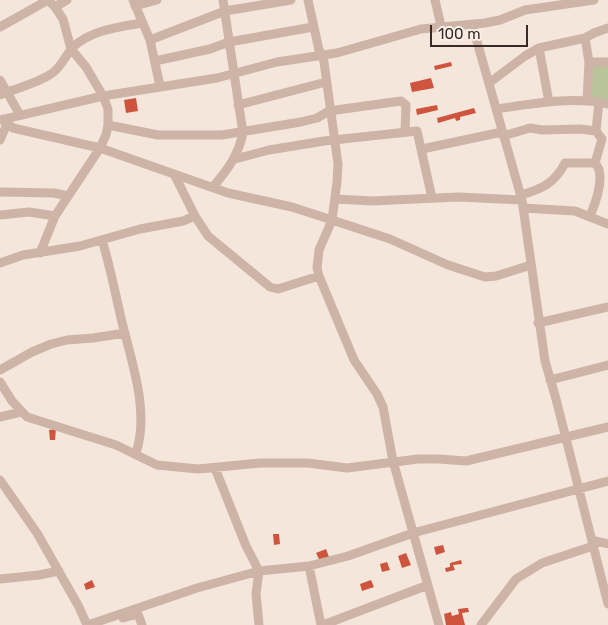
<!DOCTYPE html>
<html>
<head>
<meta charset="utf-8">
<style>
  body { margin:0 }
  #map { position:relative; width:608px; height:625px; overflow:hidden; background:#f4e6db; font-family:Rubik,sans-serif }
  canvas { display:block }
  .scale { position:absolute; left:430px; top:25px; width:98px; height:22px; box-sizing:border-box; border:2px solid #382b27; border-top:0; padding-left:6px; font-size:15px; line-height:18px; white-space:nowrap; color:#382b27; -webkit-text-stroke:4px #fbf0e8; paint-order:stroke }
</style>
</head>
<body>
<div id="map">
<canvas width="608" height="625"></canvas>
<div class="scale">100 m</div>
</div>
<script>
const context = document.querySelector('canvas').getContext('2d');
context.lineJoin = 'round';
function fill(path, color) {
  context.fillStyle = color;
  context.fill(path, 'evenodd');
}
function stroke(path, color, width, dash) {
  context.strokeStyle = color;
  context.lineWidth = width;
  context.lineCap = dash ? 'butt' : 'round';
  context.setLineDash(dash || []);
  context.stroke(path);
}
fill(new Path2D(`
  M591 63 608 64V102L589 99Z`), '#bac49a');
fill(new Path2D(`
  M451 62 452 66 435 70 434 66Z
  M431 78 434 88 412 92 410 83Z
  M136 98 138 111 126 113 124 100Z
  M437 105 438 110 417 115 416 109Z
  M474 108 476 113 460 117V120L456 121 455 118 438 123 437 118Z
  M56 429 55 440H50L49 430Z
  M273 534H279L280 544 274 545Z
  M443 545 445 552 436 555 434 547Z
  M326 549 329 557 320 561 316 553Z
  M406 553 411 565 402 568 398 556Z
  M461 560 462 564 453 565 455 570 446 572 445 568 450 567V563Z
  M387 562 390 570 382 572 380 564Z
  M92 580 95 587 86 590 84 584Z
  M371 580 374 587 362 591 360 584Z
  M466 608H468L469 612 462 613 465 625H446L444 614 451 612 452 616 459 614 458 609Z`), '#cf543e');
stroke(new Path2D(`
  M133 0 150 40 160 86
  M308 0 319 50 323 55 338 164 337 182 332 220 319 250 317 268 319 276 354 360 377 394 383 407 393 461 439 625
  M435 0 441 26
  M135 6 157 0
  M55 7 67 0
  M472 24 522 200 545 361 556 399 608 604
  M0 27 48 0
  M585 38 589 62 587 101
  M150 40 225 11 291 0
  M539 48 549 102
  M155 61 210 49 229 42 313 27
  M589 62H608
  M0 80 20 115
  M489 83 525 56 539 48 585 38 594 33 608 28
  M0 95C16 88 36 84 51 74 61 68 65 56 73 47 91 30 119 27 142 23
  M238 105 326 82
  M496 109C532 104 572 96 608 104
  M3 119 13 128 100 148 228 193 292 207 332 220 390 239 448 265 485 277 496 276 531 265
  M0 120 103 96 217 78 277 62 337 53 421 29 485 23 500 20 525 10 594 0
  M108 125 158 135H222L301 122 317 118 329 111 401 101 406 105 405 131
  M596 131 599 102
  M503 136 530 128 542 130 580 129 596 131 602 139 595 163
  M0 140 7 124
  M422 149 502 132
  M235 159 269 150 324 141 417 131 432 198
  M174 174 195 216 208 236 270 287 278 289 319 276
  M213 187C228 169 238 156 243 133L223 0
  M0 192 54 193 68 196
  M521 195C542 189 555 183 565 163H595C606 174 596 202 590 216
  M336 199 372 201 458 197 522 200
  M523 208 575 211 608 224
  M0 215 29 212 55 216
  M102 240C110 266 115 292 121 318 131 361 150 410 136 453
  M40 253 55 216 100 148 106 135 108 125V109L103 96 86 67 71 49 63 19 55 7 48 0
  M0 263 23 255 80 246 140 229 183 221 195 216
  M538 323 608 307
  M0 370 32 352 51 344 67 340 93 338 125 333
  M550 380 608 365
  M0 382 12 401 27 417 116 445 157 465 198 469 260 463H308L347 468 418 459H439L466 461 608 427
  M0 417 21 412
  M215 468 246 546 259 571 256 594 259 625
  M0 480 37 533 79 607 87 625
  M592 540 608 544
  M309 566 321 625
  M0 579 39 575 59 571
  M123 618 138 614 142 625
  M88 625 197 588 259 571 309 566 348 556 413 533 608 481
  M323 625 428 585
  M481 625 516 579 542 563 593 546`), '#cdb4a6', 9);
</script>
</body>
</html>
